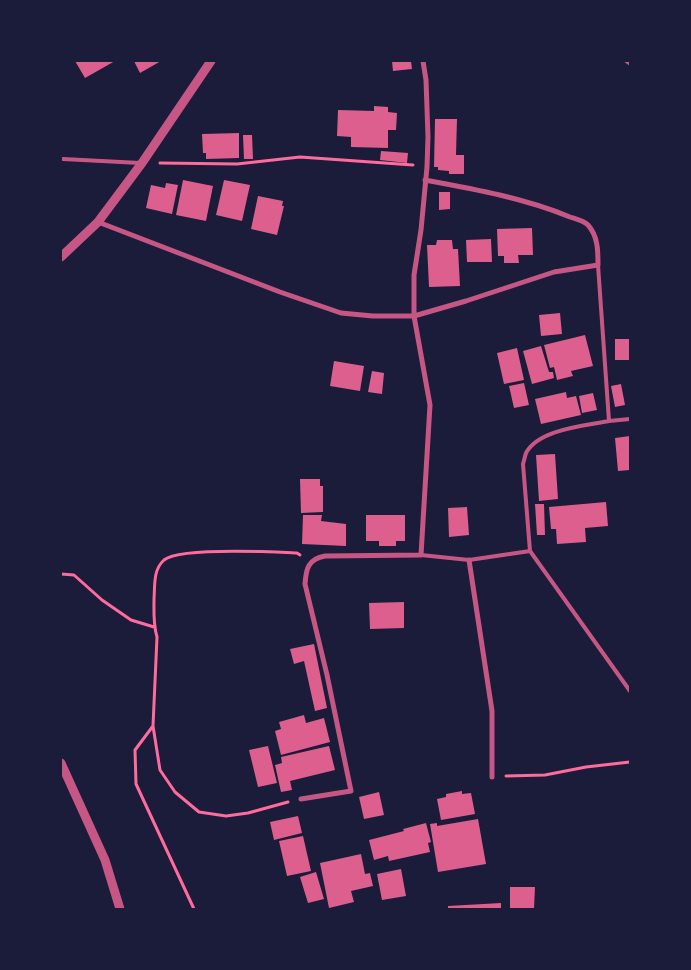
<!DOCTYPE html>
<html>
<head>
<meta charset="utf-8">
<style>
  body { margin:0 }
  #map { position:relative; width:691px; height:970px; overflow:hidden; background:#1b1b3a; font-family:Quicksand,sans-serif }
  canvas { display:block }
  .frame { position:absolute; inset:0; border:62px solid #1b1b3a; pointer-events:none }
</style>
</head>
<body>
<div id="map">
<canvas width="691" height="970"></canvas>
<div class="frame"></div>
</div>
<script>
const context = document.querySelector('canvas').getContext('2d');
context.lineJoin = 'round';
function fill(path, color) {
  context.fillStyle = color;
  context.fill(path, 'evenodd');
}
function stroke(path, color, width, dash) {
  context.strokeStyle = color;
  context.lineWidth = width;
  context.lineCap = dash ? 'butt' : 'round';
  context.setLineDash(dash || []);
  context.stroke(path);
}
fill(new Path2D(`
  M75 61H115L85 78Z
  M134 61H161L140 73Z
  M392 61H411L412 69 393 71Z
  M374 106 388 107V112L397 113 396 130H388V148L351 147V137L337 136 338 110 374 111Z
  M435 119H457L456 155H464V174H449V171L438 170V167H434Z
  M239 133V158L206 159V153H203L202 134Z
  M243 135H252L253 159H244Z
  M381 151 408 153 407 163 380 160Z
  M183 180 213 186 206 221 176 215Z
  M224 180 250 185 242 221 216 215Z
  M166 183 178 185 172 214 146 208 151 185 165 188Z
  M439 192H450V209L439 210Z
  M258 196 283 201 282 206H284L277 235 251 229Z
  M532 228 533 255H518L519 263H504V256H498L497 229Z
  M491 239 492 262H467L466 240Z
  M437 240H452L453 249H458L460 286 429 287 427 245H436Z
  M560 313 562 334 541 336 539 315Z
  M585 335 593 366 571 371 573 376 557 380 554 367 550 368 544 345Z
  M615 339H629L630 360H615Z
  M541 346 549 372H553L554 378 532 384 523 351Z
  M517 348 524 380 504 384 497 353Z
  M334 361 364 366 360 391 330 386Z
  M372 371 384 373 382 394 368 392Z
  M524 383 529 405 514 408 509 386Z
  M621 384 625 405 615 407 611 386Z
  M566 392 567 398 576 396 581 415 541 424 535 399Z
  M593 393 597 410 582 413 579 396Z
  M630 436V470L618 471 615 438Z
  M555 454 558 499 539 501 536 455Z
  M300 479H320V486H323V512L301 513Z
  M606 502 608 526 585 528 586 542 557 544 556 529H551L549 507Z
  M535 504H544L545 535H537Z
  M467 507 469 535 449 537 448 508Z
  M303 515H322L321 521 346 524V546L302 544Z
  M366 515H405V541H396V546H379V541H366Z
  M404 602V628L370 629 369 603Z
  M314 644 327 708 315 711 304 661 294 664 290 649Z
  M304 715 306 723 324 718 330 742 281 755 275 731 281 729 279 722Z
  M268 746 277 783 258 787 249 750Z
  M329 746 335 770 290 781 292 790 281 792 275 765 282 763 281 757Z
  M462 791V794L471 793 475 814 441 820 437 799 446 797V794Z
  M379 792 384 815 364 819 359 797Z
  M298 816 302 833 274 840 270 822Z
  M478 819 486 864 438 872 430 824 437 823V826Z
  M426 823 431 842 428 843 430 852 389 861 388 856 374 860 369 840 404 831 403 829Z
  M303 836 311 871 287 876 279 841Z
  M361 854 365 874 370 873 373 886 351 891 354 902 329 908 320 863Z
  M401 869 406 896 382 900 377 874Z
  M316 872 324 899 308 903 300 877Z
  M510 887H535L534 909H510Z
  M501 903V909H448V906Z`), '#dd5f8e');
stroke(new Path2D(`
  M160 163 237 164 300 157 413 165
  M61 574 74 575 102 600 131 620 154 627
  M153 726 135 750 136 784 194 909
  M506 776 545 775 586 767 630 762
  M288 802 248 813 226 816 199 812 175 792 160 770 153 726 157 637C153 624 154 612 154 599 155 585 153 570 164 560 180 547 273 552 297 553L300 555`), '#ff6b9d', 3);
stroke(new Path2D(`
  M63 159 140 163
  M598 265 609 421 630 419
  M530 551 523 464C524 461 525 456 526 453 539 429 585 426 609 421
  M421 555 469 560 530 551 630 691`), '#c65784', 4);
stroke(new Path2D(`
  M627 61 630 63
  M98 222 280 292 341 313 373 316H414L466 301 554 272 598 265C598 251 598 236 588 225 584 221 576 219 570 217 524 198 474 189 425 180
  M469 560 492 711V777
  M301 799 351 791 327 675 305 584C306 569 308 559 325 556L421 555 430 405 414 316V275L421 230 427 167 428 137 426 80 423 61`), '#c65784', 5);
stroke(new Path2D(`
  M61 257 98 222 142 163 211 61
  M61 763 105 860 120 909`), '#c65784', 9);
</script>
</body>
</html>
